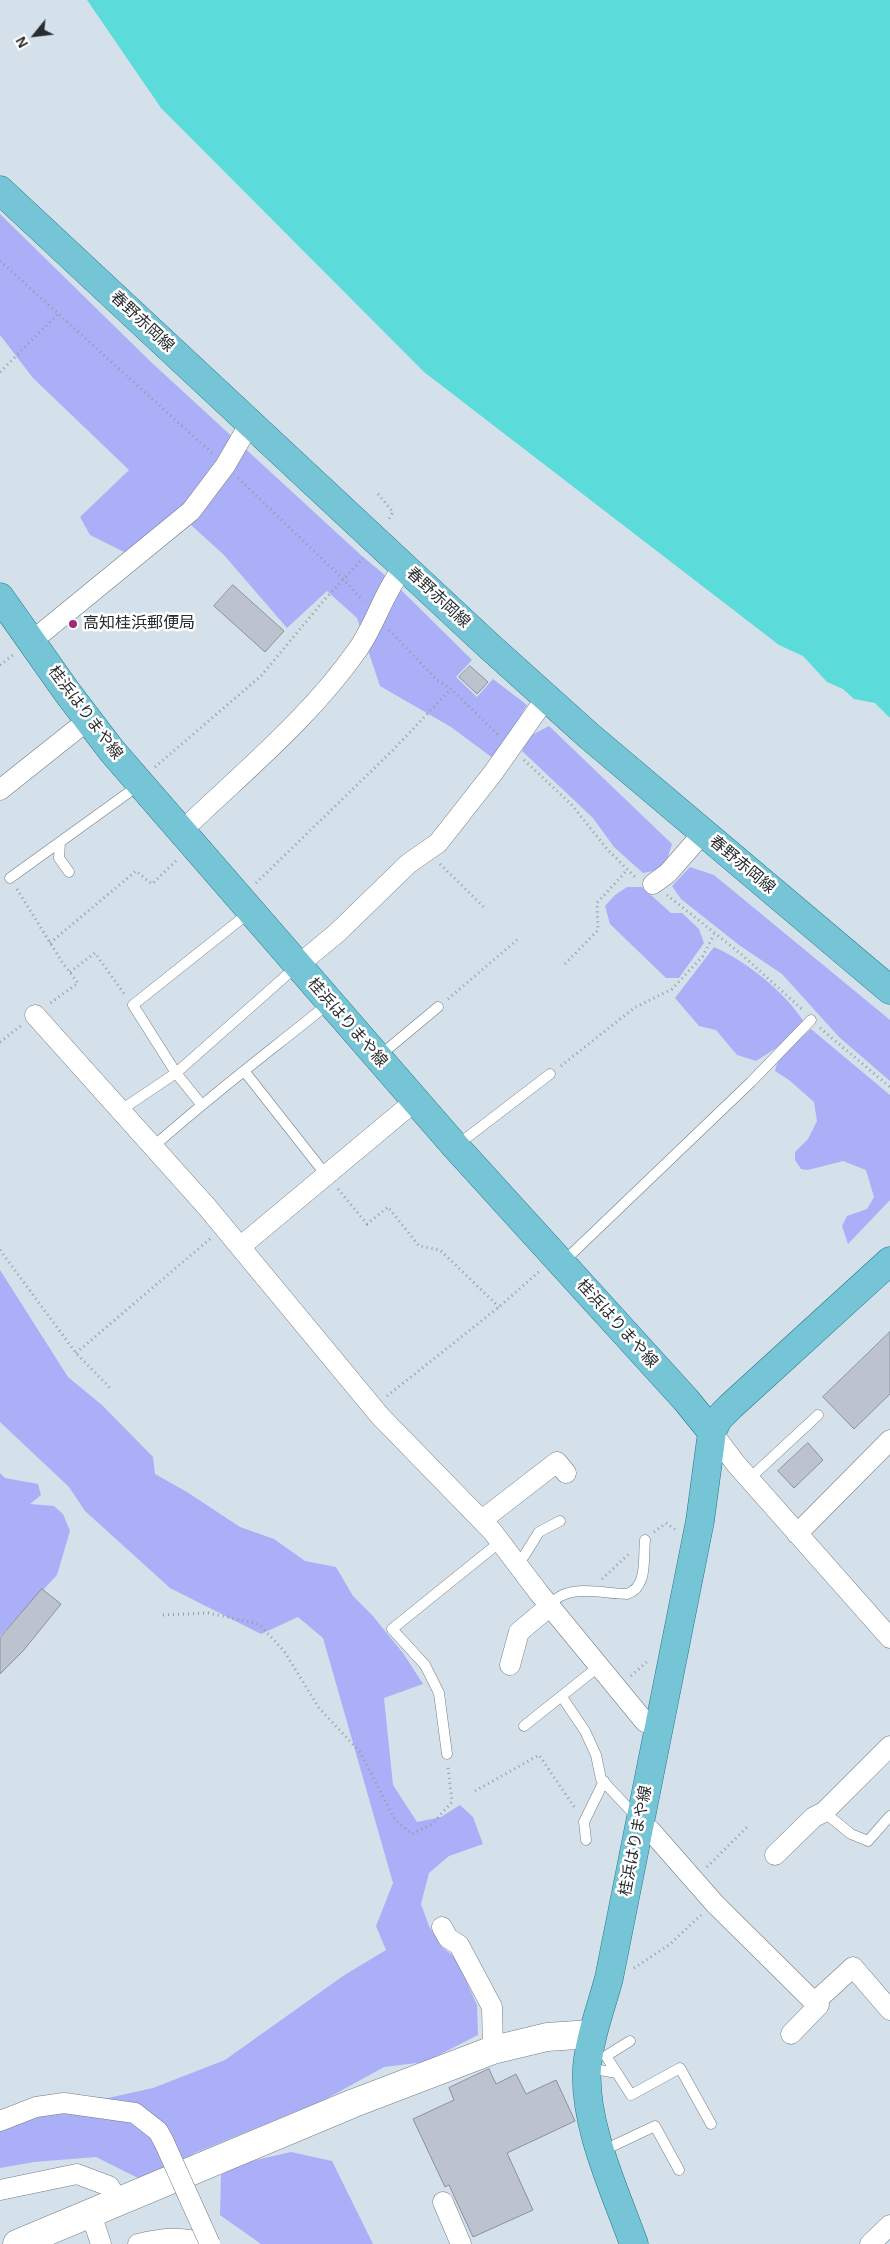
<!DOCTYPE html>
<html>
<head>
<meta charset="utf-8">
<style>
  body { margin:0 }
  #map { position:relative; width:890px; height:2244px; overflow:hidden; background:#d5e1ea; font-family:Helvetica,sans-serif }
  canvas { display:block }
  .north { position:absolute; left:10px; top:10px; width:50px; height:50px; -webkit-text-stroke:4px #fff; paint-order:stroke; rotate:241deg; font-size:14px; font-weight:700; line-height:20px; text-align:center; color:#292d31 }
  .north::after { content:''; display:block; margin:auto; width:18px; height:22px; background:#292d31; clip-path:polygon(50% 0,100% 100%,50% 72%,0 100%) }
</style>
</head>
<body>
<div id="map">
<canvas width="890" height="2244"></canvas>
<div class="north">N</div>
</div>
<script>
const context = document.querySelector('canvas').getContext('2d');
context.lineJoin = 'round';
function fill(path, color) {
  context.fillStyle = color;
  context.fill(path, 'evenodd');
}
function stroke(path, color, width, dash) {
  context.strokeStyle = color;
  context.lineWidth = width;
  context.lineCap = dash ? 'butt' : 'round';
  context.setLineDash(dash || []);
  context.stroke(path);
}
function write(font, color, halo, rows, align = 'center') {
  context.font = font + ' Helvetica,"Noto Sans JP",sans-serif';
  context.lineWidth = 5;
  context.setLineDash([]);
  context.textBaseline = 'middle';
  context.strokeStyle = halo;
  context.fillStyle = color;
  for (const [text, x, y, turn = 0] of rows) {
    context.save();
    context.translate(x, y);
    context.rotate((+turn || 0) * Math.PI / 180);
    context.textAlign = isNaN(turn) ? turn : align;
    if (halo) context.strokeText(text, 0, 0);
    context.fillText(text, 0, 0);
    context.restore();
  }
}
fill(new Path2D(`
  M0 214 151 362 363 557 392 581 472 660 456 677 477 697 493 679 527 705 494 759 451 727 380 686 357 618 327 591 287 628 224 555 191 525 144 562 90 535 80 517 129 470 33 378 0 335Z
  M549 726 672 844 664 869 643 873 614 847 593 818 522 751 530 736Z
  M690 867 714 875 890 1020V1081L839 1037 782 974 739 945 681 899 672 886Z
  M627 887H642L671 913H682L699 929 704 943 679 978H666L610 924 605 906 615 895Z
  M714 947C746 961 785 992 804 1022L781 1045 756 1061 737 1055 716 1030 699 1026 675 998Z
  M811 1029 890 1095V1200L848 1244 842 1226 847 1216 867 1209 874 1197 866 1170 843 1161 808 1170 801 1169 795 1160V1152L808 1139 817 1121 814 1102 789 1080 775 1071 778 1059Z
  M0 1270 68 1377 102 1405 153 1457 155 1474 187 1492 240 1527 274 1539 305 1561 336 1567 353 1596 372 1615 403 1653 423 1684 384 1698 393 1785 417 1822 441 1817 460 1805 473 1817 483 1844 449 1856 429 1873 421 1904 429 1926 442 1947 456 1958 477 2005 478 2035 425 2062 384 2067 324 2100 195 2153 144 2181 96 2157 34 2162 0 2168V2125L19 2120 36 2096 62 2095 108 2098 153 2088 225 2060 343 1976 386 1950 376 1926 393 1883 323 1638 298 1617 261 1634 170 1588 85 1511 69 1487 0 1422Z
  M0 1473 5 1478 38 1484 41 1495 30 1504 54 1506 63 1514 70 1531 57 1575 0 1636Z
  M291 2152 332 2161 373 2244H261L220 2215 221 2175 243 2163Z`), '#aaaff7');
fill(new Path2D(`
  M87 0H890V718L875 703 854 699 843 689 827 682 803 656 779 645 424 372 161 108Z`), '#5cdbdb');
const building = new Path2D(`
  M233 585 284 631 265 652 214 606Z
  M470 666 488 682 477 694 459 677Z
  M890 1332V1394L854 1429 823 1397Z
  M808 1443 823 1460 794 1488 778 1471Z
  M42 1589 61 1604 23 1651 0 1674V1638Z
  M489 2069 496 2084 516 2074 526 2094 556 2080 575 2121 507 2153 533 2210 473 2237 449 2185 445 2187 413 2119 454 2100 449 2088Z`);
fill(building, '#bcc3cf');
stroke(building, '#89909b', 1);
const lane = new Path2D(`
  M60 842 59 858 69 872
  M10 878 139 785
  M378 1057 438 1007
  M245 1072 326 1175
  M201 1104 176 1073 133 1005 250 912
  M121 1110 176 1073 297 966
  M456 1146 550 1074
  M153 1147C210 1096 270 1051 328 1004
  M563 1262 751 1082 811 1020
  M749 1479 818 1415
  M516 1563 524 1556 539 1532 560 1521
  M550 1606C565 1582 603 1594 627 1594 648 1587 643 1559 645 1540
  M562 1697 585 1731 596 1755 601 1779 631 1811 640 1814
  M524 1726 598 1667
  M447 1754 439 1693 425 1665 392 1629 500 1542
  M824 1812 851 1834 868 1841 890 1816
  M586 1840 584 1822 604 1781
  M630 2041 606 2056 631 2095 680 2068 711 2124
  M588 2068 617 2073
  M602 2151 655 2126 679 2170`);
const street = new Path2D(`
  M32 641 191 511 225 466 250 423
  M0 790 88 720
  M182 831C242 773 310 718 358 649 376 623 384 591 404 567
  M653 884 668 873 703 833
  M297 966 337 933 408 864 438 843 493 773 546 698
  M35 1015 207 1207 380 1416 492 1531 539 1593 645 1722 658 1727
  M240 1247 415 1101
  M712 1432 736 1464 890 1638
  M482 1520 557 1462 566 1473
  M797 1534 890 1440
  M510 1665 519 1632 550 1606
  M638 1829 651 1831 715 1904 811 1999 816 2001 853 1967 890 2010
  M775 1855 814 1817 824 1812 890 1746
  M442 1927 448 1938 459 1945 492 2007 493 2050
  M791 2034 819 2005 816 2001
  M0 2121 36 2107 64 2103 135 2113 158 2131 164 2142
  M0 2190 77 2174 109 2186 119 2202
  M443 2202 461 2244
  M91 2214 101 2244
  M138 2244C159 2239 182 2235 203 2244
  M870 2244 890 2225`);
const secondary = new Path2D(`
  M17 2244 354 2103 493 2050 547 2037 592 2034`);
const primary = new Path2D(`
  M0 190 489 646 588 735 890 990
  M0 597 67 692 112 751 455 1146 686 1400 712 1432
  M634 2244C615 2191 583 2124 587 2067 590 2036 601 2008 609 1978L700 1521 712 1432 718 1419 731 1406 890 1261`);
stroke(lane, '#727d85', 11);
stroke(street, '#727d85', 21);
stroke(secondary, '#727d85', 29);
stroke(primary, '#1f778a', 29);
stroke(new Path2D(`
  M0 261 212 453
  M0 372 58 314
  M238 478 344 580 363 601
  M378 494 393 512 389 519
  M389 630 437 680 451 689 498 735
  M0 665 13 655
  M524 760 571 804 607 849 636 878
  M155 767 261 676 325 599 363 558
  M440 864 486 909
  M256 883 393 750 451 689
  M17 889 62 962 78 983 49 1004
  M667 895 741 954 804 1011
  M50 943 136 871 152 884 178 859
  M565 964 598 930 597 903 627 870
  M70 972 95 953 125 995
  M448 999 518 939
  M820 1028 890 1087
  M0 1042 22 1025
  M561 1066 634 1008 672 989 703 956 714 934
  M338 1189 367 1224 388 1207 419 1246 440 1250 499 1307
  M0 1250 76 1353 111 1389
  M76 1353 211 1238
  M387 1396 499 1307 541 1270
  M654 1532 666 1523 676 1530
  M602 1579 630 1553
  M163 1615 208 1613 259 1624 284 1651 319 1708 360 1752 395 1820 412 1834 432 1824 452 1802 448 1767
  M631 1676 649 1660
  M475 1791 539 1755 575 1808
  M707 1867 749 1825
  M634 1968 669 1945 701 1915`), '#939ca3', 3, [1, 4]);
stroke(lane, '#fff', 10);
stroke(street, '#fff', 20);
stroke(secondary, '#fff', 28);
stroke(primary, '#75c5d6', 28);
const streetBridge = new Path2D(`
  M164 2142 210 2244`);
stroke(streetBridge, '#727d85', 21, []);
stroke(streetBridge, '#fff', 20);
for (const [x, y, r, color] of [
  [73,624,5,"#a5277a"]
]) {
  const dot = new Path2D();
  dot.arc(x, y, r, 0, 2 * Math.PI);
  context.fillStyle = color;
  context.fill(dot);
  stroke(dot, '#fff', 2);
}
write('16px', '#292d31', '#fff', [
  ["春野赤岡線",142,322,43],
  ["春野赤岡線",438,598,43],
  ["桂浜はりまや線",85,713,53],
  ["春野赤岡線",742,865,40],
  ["桂浜はりまや線",347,1023,49],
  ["桂浜はりまや線",617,1324,48],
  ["桂浜はりまや線",636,1841,-79]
]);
write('16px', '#292d31', '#fff', [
  ["高知桂浜郵便局",83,624]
], 'left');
</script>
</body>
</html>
